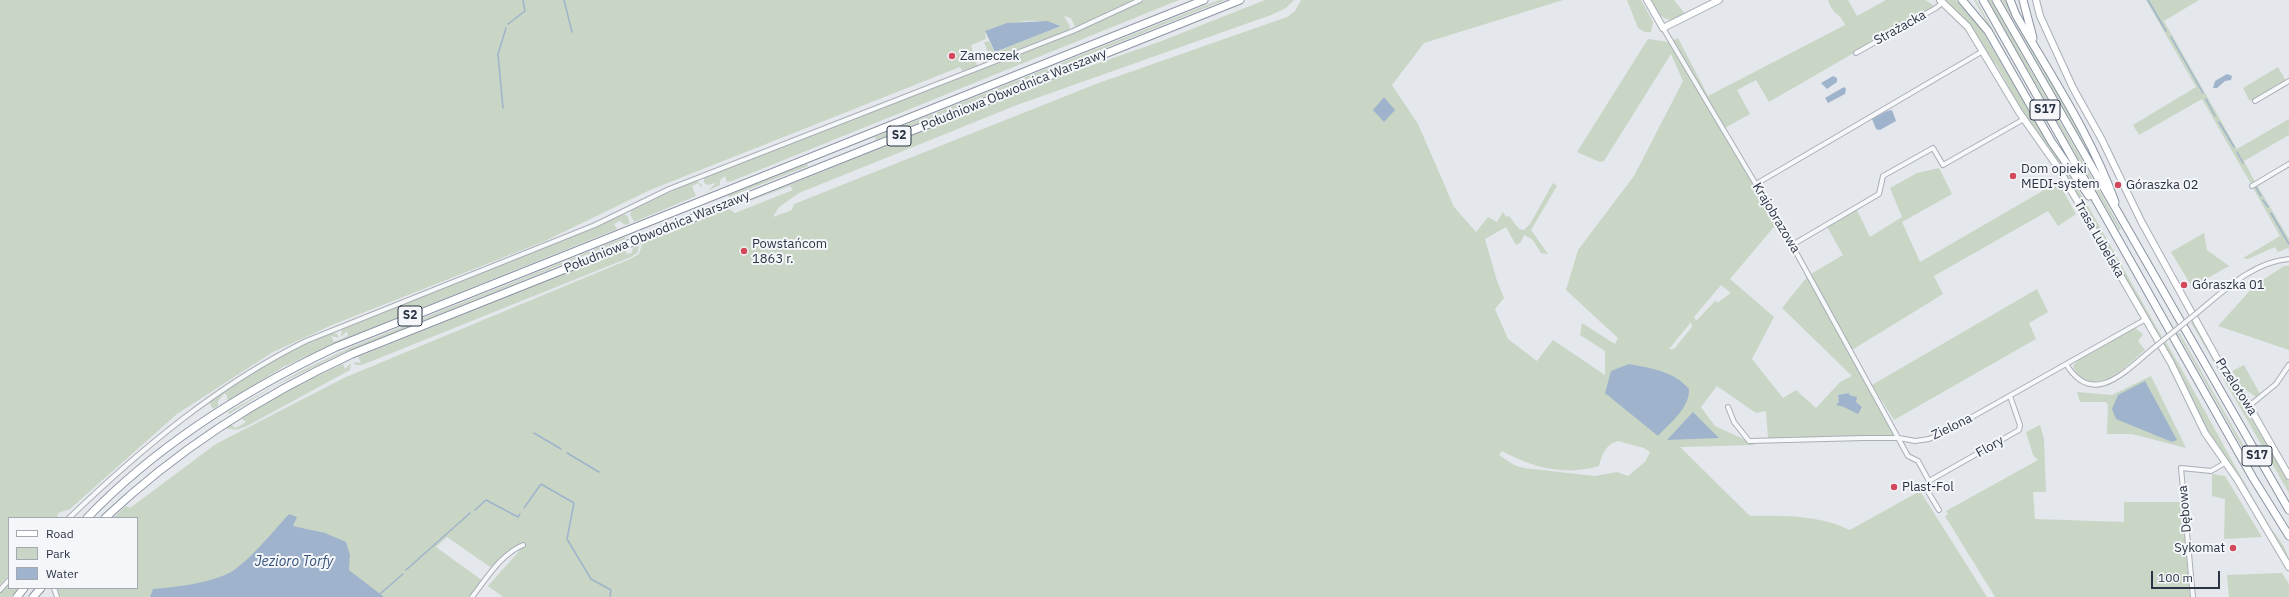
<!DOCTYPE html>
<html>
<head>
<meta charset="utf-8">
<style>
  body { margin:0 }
  #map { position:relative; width:2289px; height:597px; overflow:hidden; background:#e4e7ec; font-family:"IBM Plex Sans",sans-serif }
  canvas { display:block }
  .legend { position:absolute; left:8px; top:517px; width:130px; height:72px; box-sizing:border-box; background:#f4f6f9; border:1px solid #a4a8b1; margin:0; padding:5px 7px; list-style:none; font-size:12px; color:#2b3445 }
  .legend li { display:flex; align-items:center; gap:8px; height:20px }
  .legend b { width:20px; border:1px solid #a4a8b1 }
  .scale { position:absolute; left:2151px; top:571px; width:69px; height:18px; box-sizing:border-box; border:2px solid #2b3445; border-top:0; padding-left:5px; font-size:12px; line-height:14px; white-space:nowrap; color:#2b3445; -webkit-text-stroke:3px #f4f6f9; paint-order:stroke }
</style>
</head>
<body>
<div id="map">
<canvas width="2289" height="597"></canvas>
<ul class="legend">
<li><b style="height:5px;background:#fff"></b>Road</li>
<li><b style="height:11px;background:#c9d6c5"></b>Park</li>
<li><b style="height:11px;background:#9fb4cc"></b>Water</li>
</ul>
<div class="scale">100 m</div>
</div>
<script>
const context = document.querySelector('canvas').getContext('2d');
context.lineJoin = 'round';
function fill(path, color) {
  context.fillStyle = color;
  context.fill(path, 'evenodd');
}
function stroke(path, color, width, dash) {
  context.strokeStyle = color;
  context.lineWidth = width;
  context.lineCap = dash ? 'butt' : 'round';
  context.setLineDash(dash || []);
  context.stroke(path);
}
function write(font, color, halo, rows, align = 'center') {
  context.font = font + ' "IBM Plex Sans",sans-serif';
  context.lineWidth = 4;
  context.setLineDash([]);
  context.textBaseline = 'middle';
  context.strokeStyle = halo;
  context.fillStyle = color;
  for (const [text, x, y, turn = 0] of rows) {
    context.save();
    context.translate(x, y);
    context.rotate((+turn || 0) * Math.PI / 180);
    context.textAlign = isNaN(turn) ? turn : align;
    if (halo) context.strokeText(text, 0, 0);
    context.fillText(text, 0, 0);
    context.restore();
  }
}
fill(new Path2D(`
  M0 0H1134L1078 26 1075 27 1071 18 1064 16 1070 26 1069 30 983 63 980 58 988 53 984 42 989 41 995 52 1061 26C1036 16 1009 22 985 31L986 39 971 45 977 66 962 71 960 67 650 190 545 241 332 325 273 352 177 414 70 509 58 513 57 518H9V575L0 585Z
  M1145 0H1179L732 181 727 182 725 176 720 180V185L708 191 716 183 708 185 704 183V176C852 118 1001 65 1145 0Z
  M1219 0H1225L876 140 875 137Z
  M1265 0H1294L1286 8 1271 15 1017 105 799 193 779 207 773 217 792 210 794 204 1096 84 1287 17 1295 11 1301 0H1563L1424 43 1392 85 1418 124 1454 207 1476 232 1488 217 1497 222 1503 212 1506 217 1509 216 1519 229 1524 230 1530 224 1553 183 1557 186 1531 230 1548 254 1541 253 1532 239 1524 235 1521 242 1516 245 1506 227 1485 239 1497 281 1504 298 1495 309 1508 339 1537 361 1553 340 1605 375V351L1580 335 1582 323 1615 344 1618 338 1566 290 1578 250 1634 176 1683 81 1671 54 1604 161 1600 162 1577 152 1648 39 1669 42 1678 38 1708 96 1845 25C1840 12 1833 16 1828 0H1848L1857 16 1886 0H1925L1935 6 1769 102 1756 80 1737 90 1750 114 1723 129 1778 222 1730 279 1774 317 1752 359 1783 398 1796 390 1816 408 1840 382 1852 376 1782 308 1807 277 1894 435 1768 438 1766 411 1756 413 1717 386 1701 407 1715 426 1756 445 1680 447 1750 516C1785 515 1818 515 1850 530L1920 491 1987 597H503L488 586 520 550 513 547 493 569 447 537 436 547 483 581 468 597H59L57 588H137V518H113L126 506 130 508 216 444 307 397 346 377 630 259 639 254 642 244 729 209 735 213 793 190 790 186 737 206 1044 82 1159 42ZM1721 285 1731 293 1717 303 1716 300 1696 321 1694 317ZM1691 322 1692 327 1674 349H1669ZM1618 441 1644 448 1650 452 1645 462 1628 476 1617 472 1595 476 1524 468 1514 465 1499 455 1502 451C1533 468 1565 476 1599 466 1602 454 1606 444 1618 441Z
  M1627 0H1641L1653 22 1651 32H1645L1638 28Z
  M1649 0H1674L1686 15H1681L1678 19C1663 23 1656 12 1649 0Z
  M1944 0H1956L1980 27 2047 141 2087 204 2162 337 2160 338 2064 173 2007 88 2008 86 1996 64 1993 65 1972 28Z
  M1974 0H1976L2066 160Z
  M1988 0H1991L2121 229 2119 230Z
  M2002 0H2007L2068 111 2089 153Z
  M2146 0H2199L2164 21 2237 149 2289 119V135L2244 161 2255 182 2251 184 2202 99 2139 135 2133 125 2196 87Z
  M2278 67 2286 81 2252 101 2249 100 2243 88Z
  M807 164 808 166 729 197 728 195Z
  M1939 168 1952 194 1902 222 1920 262 2058 182 2076 214 2058 226 2048 211 1934 276 1943 294 1852 350 1811 274 1843 255 1826 225 1856 208 1870 237 1902 217 1890 188 1917 173Z
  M696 180 702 185 701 188 699 183 692 186 696 196 634 222 630 214 632 210Z
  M2257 185 2289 239V250L2288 248 2278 252 2275 247 2248 259 2243 258 2280 236 2253 188Z
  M622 215H627L630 223 625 225 620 221 614 224 617 229 349 337 283 367 228 401 226 394H224L218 401V406L213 409 210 404V400L272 360 330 332 337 334 339 338 331 336 334 342 348 336 347 331 341 337 342 328 346 326 465 280Z
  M2204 233 2207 250 2229 266 2192 287 2171 252Z
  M625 237V239L338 355 273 387 229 414 228 412 301 371 349 348Z
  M639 245 638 252 631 257 362 365H356L353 362 361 363 358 357 343 364 345 369 351 363 350 370 247 426 236 430 226 428 231 425 236 428 246 422 240 417 304 382 358 357 625 249 627 254 632 253 633 247Z
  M2284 266H2289V350L2218 326 2255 285Z
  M2037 289 2048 312 2029 323 2036 339 1894 420 1872 385Z
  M2193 321 2289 482V493L2196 331 2191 323Z
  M2135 328 2143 334 2138 341 2145 350C2129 363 2104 392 2082 378 2078 375 2074 371 2073 366L2077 361Z
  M2179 332 2246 450 2244 451 2179 336 2177 333Z
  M2166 342C2201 402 2232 463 2268 523 2274 534 2289 549 2289 562L2208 433 2163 344Z
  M2244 365 2260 394 2256 397 2242 387 2232 371Z
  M2151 376 2186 448 2132 434H2107L2108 405 2106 402H2080L2077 392 2112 395Z
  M2040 425 2044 439 2046 492H2033L2035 519 2124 522V502H2182L2190 597H1995L1945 516 1948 514 1946 511 2038 460 2033 455 2026 432Z
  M2212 474 2225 476 2262 537 2224 539 2225 499 2212 496Z
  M2282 573 2289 584V597H2229L2227 575Z
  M9 583V588H19L11 597H0V593Z`), '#c9d6c5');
fill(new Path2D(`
  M1047 21 1061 26 995 52 985 31 1007 23Z
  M2227 74 2232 76 2231 80 2225 81 2217 88H2213L2215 81Z
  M1833 76 1837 78V82L1827 89 1821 83Z
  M1844 87 1846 89 1845 94 1828 103 1825 98Z
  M1384 97 1395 110 1384 122 1373 110Z
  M1892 110 1896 121 1880 130 1876 129 1872 119 1887 111Z
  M1629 364C1650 368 1674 371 1689 389 1690 408 1670 423 1658 436L1605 393 1611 371Z
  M2145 381 2177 440 2172 442 2116 419 2112 409 2118 395Z
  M1849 393V395L1857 397 1856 402 1862 407 1858 414 1844 407 1836 405 1839 402 1838 395Z
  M1693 412 1719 438 1667 440Z
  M289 514 297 517 293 526 325 533 346 542 350 555 349 570 384 597H150L153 589C176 587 203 584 225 575 245 567 274 530 289 514Z`), '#9fb4cc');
stroke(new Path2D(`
  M564 0 572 32
  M2148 0 2166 31
  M508 24 525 11 523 0
  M2171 37 2203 93
  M2206 99 2215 116
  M503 108 498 54 506 28
  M2219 122 2234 147
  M2237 152 2243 163
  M2255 186 2261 196
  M2263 200 2268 207
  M2271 213 2289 244
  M534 433 561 449
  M567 453 599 472
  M524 508 541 484 574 503 567 539 591 579 611 590 610 597
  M475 510 486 500 518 517 520 514
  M406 570 470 513
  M380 594 403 574`), '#9fb4cc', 1.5);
const street = new Path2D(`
  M1663 28 1792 245 1908 456 1918 461 1929 481 1927 490 1939 510
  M1856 53 1936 8 1943 2
  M2255 101 2289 81
  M1756 184 1983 51
  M2252 186 2289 164
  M1792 245 1879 194 1883 176 1933 148 1943 165 2024 119
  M2198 312C2225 290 2253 262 2289 259
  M2066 364C2094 410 2128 368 2156 346
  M2249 406 2276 384 2289 365
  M1728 407 1734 422 1749 441 1864 438H1899L1915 441 1929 439 1949 430 2146 319
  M1929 481 2019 430 2020 425 2010 396
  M69 518C141 449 217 385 306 341L595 225 669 189 1073 31 1140 0
  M54 588 57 597
  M0 590 9 580
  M472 597C487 578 500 555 523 545
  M2193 597 2181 468 2211 471 2225 463`);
const secondary = new Path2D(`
  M1647 0 1663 28 1719 0
  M1940 0 1968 27 2019 112 2057 166 2171 363 2205 433 2237 479 2289 567
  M2036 0 2040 16 2073 88 2102 140 2141 221 2220 364 2245 399 2289 476`);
const highway = new Path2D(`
  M1962 0 1988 31 2051 141 2089 196
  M1983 0 2253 478 2289 536
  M1996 0 2289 510
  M2010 0 2016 15C2051 76 2091 135 2115 202
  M2023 0 2033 38
  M87 518C157 445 245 390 336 347L1204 0
  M105 518C178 449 261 396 352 354L1240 0
  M17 597 24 588
  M33 597 41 588`);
stroke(street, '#a9aeb7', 6);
stroke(secondary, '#a9aeb7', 8);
stroke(highway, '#8b94a3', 9);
stroke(street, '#f7f8fa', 4);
stroke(secondary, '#fff', 6);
stroke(highway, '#fff', 7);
const streetBridge = new Path2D(`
  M2156 346 2198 312`);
stroke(streetBridge, '#a9aeb7', 6, []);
stroke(streetBridge, '#f7f8fa', 4);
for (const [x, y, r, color] of [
  [952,56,4,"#d1495b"],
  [2013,176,4,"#d1495b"],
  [2118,185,4,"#d1495b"],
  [744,251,4,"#d1495b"],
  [2184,285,4,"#d1495b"],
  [1894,487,4,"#d1495b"],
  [2233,548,4,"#d1495b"]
]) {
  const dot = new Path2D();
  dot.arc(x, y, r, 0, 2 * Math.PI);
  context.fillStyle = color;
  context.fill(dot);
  stroke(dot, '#f4f6f9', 1.5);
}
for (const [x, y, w] of [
  [2045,110,30],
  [899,136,24],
  [410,316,24],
  [2257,456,30]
]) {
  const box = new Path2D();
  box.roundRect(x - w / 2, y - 10, w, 20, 3);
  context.fillStyle = '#f4f6f9';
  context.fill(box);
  stroke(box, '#2b3445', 1);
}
write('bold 12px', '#2b3445', null, [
  ["S17",2045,110],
  ["S2",899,136],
  ["S2",410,316],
  ["S17",2257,456]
]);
write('13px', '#2b3445', '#f4f6f9', [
  ["Strażacka",1900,28,-29],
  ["Południowa Obwodnica Warszawy",1014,90,-22],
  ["Krajobrazowa",1776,218,59],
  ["Południowa Obwodnica Warszawy",657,232,-22],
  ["Trasa Lubelska",2099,239,60],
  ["Przelotowa",2236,387,57],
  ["Zielona",1952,427,-26],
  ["Flory",1990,447,-30],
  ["Dębowa",2185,509,-95]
]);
write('13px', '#2b3445', '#f4f6f9', [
  ["Zameczek",960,56],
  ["Dom opieki",2021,169],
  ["MEDI-system",2021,184],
  ["Góraszka 02",2126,185],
  ["Powstańcom",752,244],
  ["1863 r.",752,259],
  ["Góraszka 01",2192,285],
  ["Plast-Fol",1902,487],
  ["Sykomat",2225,548,"right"]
], 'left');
write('italic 14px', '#34527a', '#f4f6f9', [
  ["Jezioro Torfy",294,562]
]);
</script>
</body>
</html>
